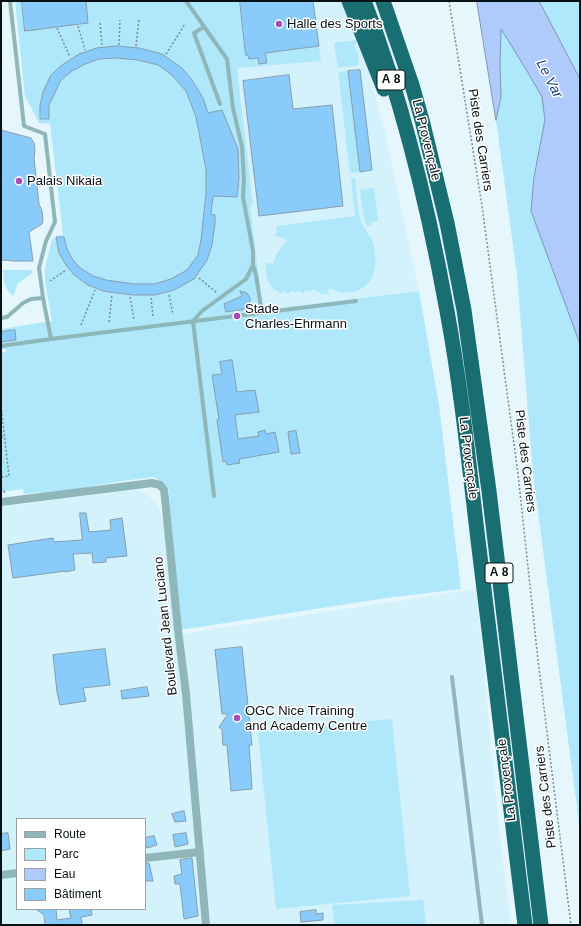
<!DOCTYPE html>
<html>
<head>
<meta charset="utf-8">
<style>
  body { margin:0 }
  #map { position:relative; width:581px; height:926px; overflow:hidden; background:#e5f7fd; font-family:Arial,sans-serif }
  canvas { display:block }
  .frame { position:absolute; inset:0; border:2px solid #081215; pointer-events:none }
  .legend { position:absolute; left:16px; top:818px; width:130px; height:92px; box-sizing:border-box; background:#fff; border:1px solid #9ca0a1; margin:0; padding:5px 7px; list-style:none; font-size:12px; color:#081215 }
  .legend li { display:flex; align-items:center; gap:8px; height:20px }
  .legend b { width:20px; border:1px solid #9ca0a1 }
</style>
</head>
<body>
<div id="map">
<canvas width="581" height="926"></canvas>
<div class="frame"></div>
<ul class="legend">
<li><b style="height:5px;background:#8fb7b9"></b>Route</li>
<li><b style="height:11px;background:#aee8fa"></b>Parc</li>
<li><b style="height:11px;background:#aecbfc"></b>Eau</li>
<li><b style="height:11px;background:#89ccfc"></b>Bâtiment</li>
</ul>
</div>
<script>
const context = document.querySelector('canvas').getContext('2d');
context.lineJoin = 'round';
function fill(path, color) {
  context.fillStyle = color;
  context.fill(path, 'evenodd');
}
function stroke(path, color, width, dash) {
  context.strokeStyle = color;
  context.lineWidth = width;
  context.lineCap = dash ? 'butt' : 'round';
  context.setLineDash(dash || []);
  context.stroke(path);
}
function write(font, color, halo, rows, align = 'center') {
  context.font = font + ' Arial,sans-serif';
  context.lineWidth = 3;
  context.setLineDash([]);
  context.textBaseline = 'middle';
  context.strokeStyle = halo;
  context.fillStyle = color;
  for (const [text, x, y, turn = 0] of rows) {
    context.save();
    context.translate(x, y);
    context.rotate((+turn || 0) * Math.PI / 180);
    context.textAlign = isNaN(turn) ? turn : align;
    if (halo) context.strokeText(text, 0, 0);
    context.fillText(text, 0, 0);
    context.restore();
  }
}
fill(new Path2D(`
  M313 1H342L368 69 384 129 419 291 263 310 250 205 253 204 237 67 321 61Z
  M138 489 154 500 163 517 175 635 476 589 500 837 511 925H1V506L24 504ZM17 819H145V909H17Z`), '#d3f2fc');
fill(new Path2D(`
  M15 1H313L321 61 237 68 253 204 250 205 263 310 419 291 439 405 461 589 386 598 180 630 169 491 165 485 154 477 122 481 70 490 24 494 23 489 1 492V353L6 352V349H1V329L52 321 45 282V268L52 239 63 234 50 124 39 123 25 96Z
  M539 1H580V79Z
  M501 29 542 96 545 120 534 177 531 211 580 344V830L533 474 517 275 496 120 501 97 500 64Z
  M356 40 357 43 354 45 358 54 359 65 338 68 334 43Z
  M348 71 360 172 350 173 338 72Z
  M355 178C357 191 357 205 360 218 362 226 368 233 372 240 378 257 378 282 359 290 349 294 339 293 329 288L327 292 331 295 320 293 313 289 310 292 306 290 303 293 298 290 296 293 292 291 289 294 284 291 282 294C269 288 264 277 266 263L273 264 277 253 287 241 284 238 275 236 277 226 355 216 351 179Z
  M374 188 378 221 370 222 371 226H367L364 218 360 190Z
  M3 270H31L33 273 18 283 13 296C4 288 4 282 3 270Z
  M392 719 410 896 276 909 258 732Z
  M423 900 426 925H335L332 905Z`), '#aee8fa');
const water = new Path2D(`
  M477 1H539L580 79V344L531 211 534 177 545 120 542 97 527 71 501 29 500 64 501 97 496 120Z`);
fill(water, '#aecbfc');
stroke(water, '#7c94b7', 1);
const building = new Path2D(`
  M22 1H86L88 23 25 31Z
  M240 1H313L319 46 265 53 267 63 259 64 258 58 249 59 248 55H246Z
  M116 46 139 48 162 54 182 68 192 80 203 98 208 113 222 110 238 149 239 179 237 197 213 196 211 214 215 215V223L212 245 207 260 194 279 174 290 155 295H132L103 291 88 285 74 275 66 265 59 253 56 237H64L67 249 73 260 80 268 93 276 106 280 134 284H154L171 279 187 270 198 255 201 240 206 194V169L196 117 186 91 172 75 158 65 138 60 116 58 99 59 85 64 72 71 61 80 49 105V119H40V105L43 92 51 75 62 65 79 54 97 48Z
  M360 70 372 170 360 172 348 71Z
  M289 75 293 109 332 105 343 206 259 216 243 81Z
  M1 130 31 138 34 143 35 150 34 158 39 204 42 211 43 219 42 224 29 232 33 261H15L1 260Z
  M240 291 247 293 250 298V301L246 307 247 309 226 312 224 304 242 296Z
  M15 330 16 340 1 342V332Z
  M232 360 237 392 255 390 259 412 235 415 238 439 259 436 258 432 265 430 266 434 275 432 279 452 239 459 240 463 227 465 226 461 223 462 217 420 219 419 212 375 222 374 220 362Z
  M296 431 300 453 291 454 288 432Z
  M80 513H86L89 532 111 530 110 520 122 518 127 556 106 558V562L93 563 92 553 73 554 75 570 65 572V571L13 578 8 545 53 538 54 542 82 540Z
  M242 647 252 745H249L252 789 231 791 227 745H223L222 730 219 727 228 714H222L215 650Z
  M105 649 110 685 83 688 86 701 60 705 57 692 53 655Z
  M147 687 149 696 122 699 121 691Z
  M184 811 186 821 175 822 172 814Z
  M8 833 10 849 1 851V834Z
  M186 833 188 844 175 847 173 835Z
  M154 836 157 845 147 848 145 843V838Z
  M192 858 198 916 184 919 180 884H175L174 876 182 874 180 860Z
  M145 863H149L153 881H145Z
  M36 909H56L57 920 71 918 69 909H91L92 915 81 917 82 925H45L44 915Z
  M316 910V914L323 913V920L301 922 300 912Z`);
fill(building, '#89ccfc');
stroke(building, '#889dad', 1);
stroke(new Path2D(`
  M449 1 482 206 518 474 538 660 571 925
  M100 23 102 45
  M78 26 85 50
  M57 28 70 57
  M119 45 120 20
  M136 46 139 18
  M166 54 185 24
  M199 278 217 293
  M50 281 66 270
  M169 295 173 315
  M130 297 134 319
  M151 298 153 317
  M109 322 112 295
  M81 325 95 290
  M1 406 9 476 1 477
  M1 436 5 438
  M1 488 4 491 5 493`), '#7c8a8e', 1.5, [2, 2]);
stroke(new Path2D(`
  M186 1 227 59 233 108 242 147 244 179 243 197 253 251V265L246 279 202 311 193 321 214 496
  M204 27 194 33 220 104
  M253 265 256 275 262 313
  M1 318 7 317 23 303 31 299 43 298 39 268 46 241 55 222 45 134 24 126 10 1
  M51 339 356 301
  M1 346 51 339 43 298
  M452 677 482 925`), '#8fb7b9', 4);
stroke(new Path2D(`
  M1 502 152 483 160 485 164 490 165 498 178 630 186 694 206 925
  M145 858 200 852
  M1 875 17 873`), '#8fb7b9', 8);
stroke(new Path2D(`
  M349 1 384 89
  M364 1C403 101 428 206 447 311 461 387 469 464 478 540 494 669 509 797 525 925
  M383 1 412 85 422 120 447 223 464 310 489 491 541 925`), '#196e72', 15);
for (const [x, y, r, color] of [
  [279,24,4,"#aa4cb5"],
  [19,181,4,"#aa4cb5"],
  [237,316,4,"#aa4cb5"],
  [237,718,4,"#aa4cb5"]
]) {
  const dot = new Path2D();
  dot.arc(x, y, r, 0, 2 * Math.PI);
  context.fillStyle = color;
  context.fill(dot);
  stroke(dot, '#fff', 1.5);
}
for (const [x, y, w] of [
  [391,80,28],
  [499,573,28]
]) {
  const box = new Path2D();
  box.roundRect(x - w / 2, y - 10, w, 20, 3);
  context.fillStyle = '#fff';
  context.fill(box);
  stroke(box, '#081215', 1);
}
write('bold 12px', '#081215', null, [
  ["A 8",391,80],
  ["A 8",499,573]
]);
write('13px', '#081215', '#fff', [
  ["Halle des Sports",287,24],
  ["Palais Nikaia",27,181],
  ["Stade",245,309],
  ["Charles-Ehrmann",245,324],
  ["OGC Nice Training",245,711],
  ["and Academy Centre",245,726]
], 'left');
write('13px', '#081215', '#fff', [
  ["La Provençale",426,140,76],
  ["Piste des Carriers",480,140,81],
  ["La Provençale",468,458,83],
  ["Piste des Carriers",525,461,83],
  ["Boulevard Jean Luciano",166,626,-96],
  ["La Provençale",507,780,-97],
  ["Piste des Carriers",546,797,-97]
]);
write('italic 14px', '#153b81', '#fff', [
  ["Le Var",549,79,63]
]);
</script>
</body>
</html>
